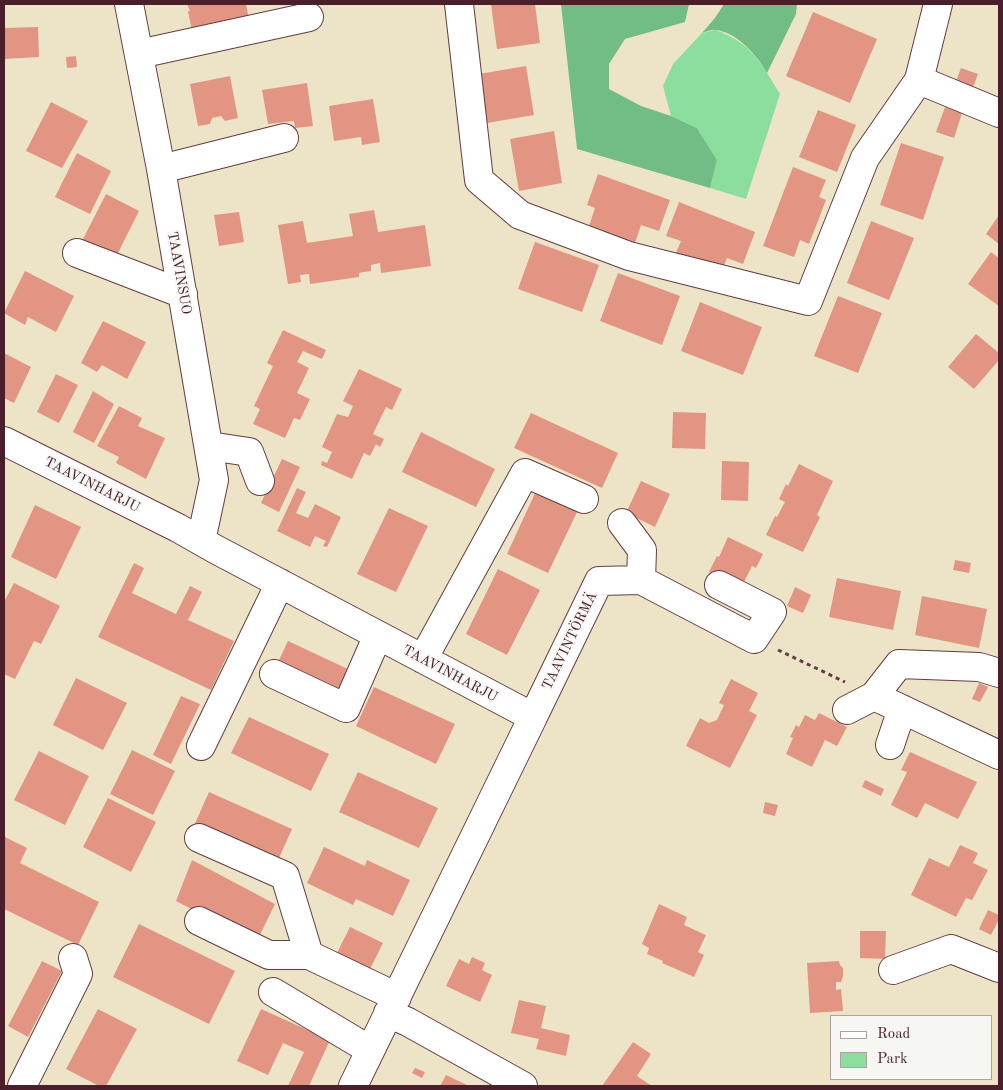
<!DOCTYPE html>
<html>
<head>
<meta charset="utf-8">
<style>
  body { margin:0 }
  #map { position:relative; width:1003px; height:1090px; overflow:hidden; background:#ede4c7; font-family:"Old Standard TT",serif }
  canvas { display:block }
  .frame { position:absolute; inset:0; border:5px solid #4a1f2b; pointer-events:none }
  .legend { position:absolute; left:830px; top:1015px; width:162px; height:65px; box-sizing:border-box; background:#f6f6f2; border:1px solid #b1a0a2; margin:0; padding:6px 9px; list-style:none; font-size:15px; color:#4a1f2b }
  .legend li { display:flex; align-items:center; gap:10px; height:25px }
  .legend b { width:25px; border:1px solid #b1a0a2 }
</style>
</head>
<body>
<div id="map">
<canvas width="1003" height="1090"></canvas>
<div class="frame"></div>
<ul class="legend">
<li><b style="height:6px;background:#fff"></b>Road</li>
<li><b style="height:14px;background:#8cde9e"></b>Park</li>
</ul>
</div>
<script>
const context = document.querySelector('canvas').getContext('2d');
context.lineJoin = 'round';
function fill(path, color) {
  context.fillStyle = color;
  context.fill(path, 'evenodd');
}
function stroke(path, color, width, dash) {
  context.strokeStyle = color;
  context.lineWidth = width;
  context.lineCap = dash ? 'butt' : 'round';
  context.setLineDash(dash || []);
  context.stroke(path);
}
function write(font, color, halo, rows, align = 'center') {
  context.font = font + ' "Old Standard TT",serif';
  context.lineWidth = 4;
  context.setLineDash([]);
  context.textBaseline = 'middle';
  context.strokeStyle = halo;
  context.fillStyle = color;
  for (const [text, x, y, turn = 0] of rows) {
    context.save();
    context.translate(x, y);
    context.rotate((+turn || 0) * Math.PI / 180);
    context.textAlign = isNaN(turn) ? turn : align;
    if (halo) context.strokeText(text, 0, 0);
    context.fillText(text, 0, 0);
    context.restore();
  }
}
fill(new Path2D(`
  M715 30C751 42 761 63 780 94L746 199 710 188 717 160 697 128 671 116 663 86 673 64 702 33Z`), '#8cde9e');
fill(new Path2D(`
  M561 4H689L685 22 625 39 609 64V89L641 106 671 116 697 128 717 160 710 188 577 149Z
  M724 4H797L796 14 767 73C758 56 734 29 713 30 710 30 705 32 702 33L715 18Z`), '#71bd85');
fill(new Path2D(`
  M187 4H246L249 19 192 31 188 11H190Z
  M491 4H535L540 43 497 49Z
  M813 12 877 39 850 103 786 76Z
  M38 27 39 57 4 59V28Z
  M76 56 77 67 67 68 66 57Z
  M526 66 534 115 487 123 479 74Z
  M961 68 978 74 972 90 955 84Z
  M230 76 238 118 225 121 221 116 212 118 210 124 198 126 190 84Z
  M307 83 313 126 295 128 294 121 268 124 262 90Z
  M373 99 380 142 362 145 361 137 334 141 329 106Z
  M51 102 88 121 62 168 26 151Z
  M945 107 962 113 954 138 936 132Z
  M818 110 856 125 837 172 799 157Z
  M554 131 562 183 519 191 510 139Z
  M901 143 944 157 923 220 880 205Z
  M77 153 111 171 90 214 55 197Z
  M793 167 826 180 819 197 826 200 809 244 800 240 794 257 763 246Z
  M598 174 670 200 659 231 641 225 635 243 589 226 595 208 587 205Z
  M106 194 139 211 116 257 82 241Z
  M679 202 755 232 743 264 727 258 721 273 675 255 681 241 666 236Z
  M374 210 378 232 425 225 431 266 381 273 380 263 371 265V271L359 273V277L310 284 309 274 300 275 301 282 288 284 278 225 303 221 307 243 353 236 349 214Z
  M239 212 244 242 219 246 214 215Z
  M999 215V244L986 234Z
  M871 221 914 238 889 300 847 283Z
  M535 242 599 265 582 312 518 289Z
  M991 252 999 258V306L968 284Z
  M25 271 74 296 56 332 28 317 25 325 4 313Z
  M618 273 680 296 662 345 600 321Z
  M838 296 882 313 858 373 814 356Z
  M700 302 762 327 743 375 681 351Z
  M103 321 146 342 127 379 102 365 97 372 81 363Z
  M283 330 326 350 322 359 303 351 297 362 309 368 297 393 310 399 300 420 294 418 285 438 253 424 260 409 254 406 273 366 267 363Z
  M976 334 999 353V360L974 389 948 367Z
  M4 353 31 367 14 403 4 398Z
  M359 369 402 389 392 410 386 407 373 434 384 439 380 447 376 444 370 456 364 453 352 479 321 465 322 461 327 463 332 452 322 447 337 414 348 417 353 406 343 401Z
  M56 374 78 385 59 423 37 412Z
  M93 391 114 404 94 443 73 432Z
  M119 406 142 418 138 426 165 438 146 479 116 463 119 457 97 446Z
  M673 412 706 413 705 449 672 448Z
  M531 413 618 453 602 488 514 448Z
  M421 432 495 469 476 507 402 472Z
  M282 459 300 467 279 512 261 503Z
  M722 461 749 462 748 501 721 500Z
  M799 464 833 481 817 515 820 517 803 552 766 535 775 516 777 517 785 502 779 499 786 484 788 486Z
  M641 481 670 494 655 527 626 513Z
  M297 488 306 492 296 513 308 518 315 504 341 517 327 547 323 546 326 541 315 536 310 547 277 531Z
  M536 491 578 510 548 573 507 554Z
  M35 505 81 527 56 579 11 557Z
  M389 508 428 526 396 592 357 574Z
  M728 537 763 554 756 568 752 566 741 588 709 572 717 556 719 557Z
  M955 560 971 563 969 573 953 570Z
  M134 563 144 568 132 593 176 614 190 586 202 592 188 620 234 641 211 690 98 637Z
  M498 569 540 590 507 655 466 634Z
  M837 578 901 591 893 630 829 617Z
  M14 583 60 606 41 644 34 641 15 679 4 674V602Z
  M795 587 811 595 803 613 787 606Z
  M922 596 987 609 979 648 915 635Z
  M288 641 350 670 341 689 279 660Z
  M76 678 127 703 103 750 53 725Z
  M731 679 758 693 749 711 757 715 730 768 686 746 700 718 709 723 717 720 724 705 719 703Z
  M979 683 988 687 980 702 972 699Z
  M374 687 455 724 436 764 356 726Z
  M181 696 200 704 171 764 153 755Z
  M819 713 847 727 837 746 825 740 812 767 786 754 793 738 790 737 796 725 799 727 805 715 815 720Z
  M249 717 329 754 311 791 231 753Z
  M132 750 175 771 153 815 110 794Z
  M39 751 89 776 65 825 14 800Z
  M910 752 977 782 958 819 925 803 917 818 891 805 907 772 901 770Z
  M358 772 438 808 419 848 339 812Z
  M865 780 884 789 881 796 862 787Z
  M209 792 292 829 276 865 193 828Z
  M108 798 156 822 131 872 83 847Z
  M765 802 778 805 775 816 763 813Z
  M5 837 27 848 20 863 99 902 78 945 4 909V840Z
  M960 845 978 853 973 863 988 870 972 900 966 898 956 917 911 895 929 858 949 867Z
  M324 847 365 866 367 860 410 880 393 916 356 899 353 905 307 883Z
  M192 860 275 904 256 943 176 901Z
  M659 904 687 917 684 925 706 935 698 952 704 955 694 977 662 963 663 961 647 954 649 948 642 944Z
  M988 910 999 915V919L991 935 979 929Z
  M139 924 235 971 209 1024 113 977Z
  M350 927 383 943 370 969 337 953Z
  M860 931H886L885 959 860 958Z
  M472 957 485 963 482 970 492 975 480 1002 446 986 459 959 469 964Z
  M42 961 62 971 28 1037 8 1026Z
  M839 961 840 965 843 968V976L841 982H836V990L841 989 843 1011 810 1013 807 963Z
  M519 1000 546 1006 541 1028 570 1035 566 1056 536 1049 539 1039 511 1033Z
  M98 1009 137 1029 106 1086H99L66 1069Z
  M261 1009 330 1040 309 1086H288L304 1052 283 1043 268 1075 237 1061Z
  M633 1042 651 1054 637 1076 652 1086H602Z
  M415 1068 425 1072 422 1078 412 1073Z
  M446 1075 469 1086H440Z`), '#e29583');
const minor = new Path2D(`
  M129 4 161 169 214 480 201 541
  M459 4 479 180 520 215 629 256 808 301 865 158 919 80 938 4
  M139 54 309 17
  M919 80 999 113
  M161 169 284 138
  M77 253 183 294
  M4 441 178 528 215 549 533 717 353 1086
  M209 446 249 452 260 481
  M622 523 642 550 641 580
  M423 659 525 473 584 499
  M274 674 346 708 378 635
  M874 696 999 755
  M847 710 874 696 899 664 979 667 999 673
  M533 717 599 581 641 580 754 639 772 612 719 585
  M890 745 902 709
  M201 746 280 583
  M199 838 285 876 309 955 397 997
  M199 921 269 955H309
  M893 970 951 949 999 968
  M273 992 370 1050
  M388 1013 408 1022 523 1086
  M22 1086 78 974 73 958`);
stroke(minor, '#623d42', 30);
stroke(new Path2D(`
  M778 650 845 682`), '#623d42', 3, [4, 4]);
stroke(minor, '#fff', 28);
write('14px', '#4a1f2b', '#f6f6f2', [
  ["TAAVINSUO",179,273,80],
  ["TAAVINHARJU",92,485,27],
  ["TAAVINTÖRMÄ",570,641,-64],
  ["TAAVINHARJU",450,674,28]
]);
</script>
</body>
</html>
